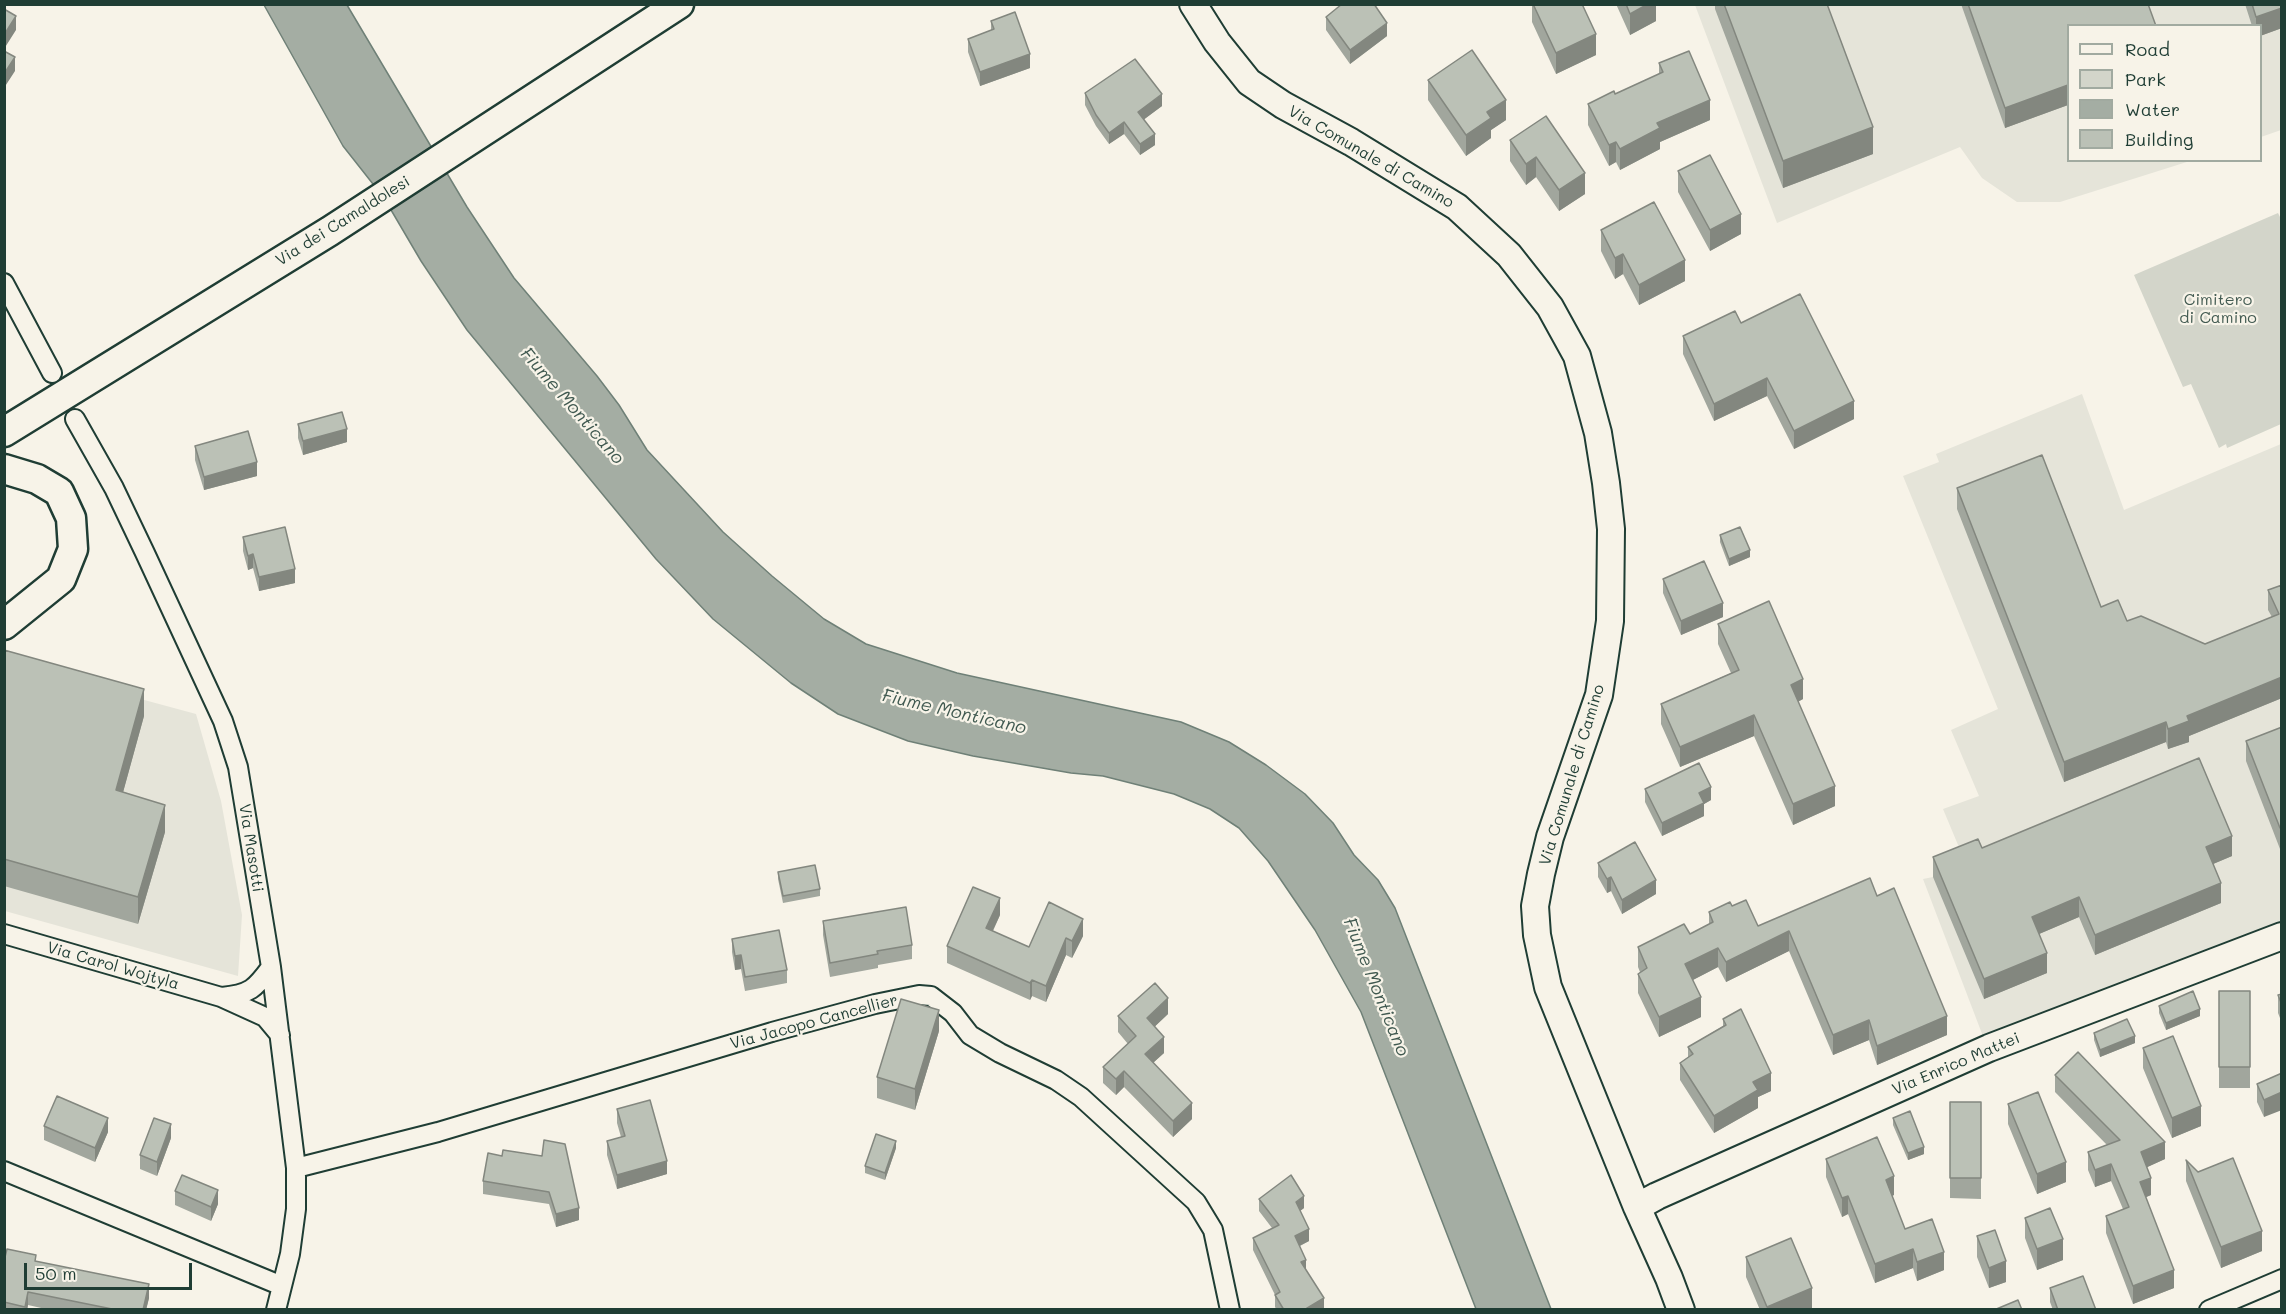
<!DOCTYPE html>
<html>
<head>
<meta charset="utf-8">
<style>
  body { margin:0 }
  #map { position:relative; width:2286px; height:1314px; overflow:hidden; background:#f7f3e8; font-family:Mali,sans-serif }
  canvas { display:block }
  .frame { position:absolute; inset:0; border:6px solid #1f3d34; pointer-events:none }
  .legend { position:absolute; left:2067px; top:24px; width:195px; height:138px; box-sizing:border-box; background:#f7f3e8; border:2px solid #a1aaa0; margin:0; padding:8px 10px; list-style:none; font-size:18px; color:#1f3d34 }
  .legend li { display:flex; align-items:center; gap:12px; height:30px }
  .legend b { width:30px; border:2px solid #a1aaa0 }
  .scale { position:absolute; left:24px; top:1263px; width:168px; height:27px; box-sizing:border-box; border:3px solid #1f3d34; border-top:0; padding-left:8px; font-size:18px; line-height:21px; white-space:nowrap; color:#1f3d34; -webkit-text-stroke:4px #f7f3e8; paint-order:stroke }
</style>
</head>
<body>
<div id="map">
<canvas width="2286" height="1314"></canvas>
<div class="frame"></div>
<ul class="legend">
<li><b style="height:8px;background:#f7f3e8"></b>Road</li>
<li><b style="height:16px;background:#d3d5ca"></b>Park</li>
<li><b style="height:16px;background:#a4ada3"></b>Water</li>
<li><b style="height:16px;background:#bbc1b6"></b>Building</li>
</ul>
<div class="scale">50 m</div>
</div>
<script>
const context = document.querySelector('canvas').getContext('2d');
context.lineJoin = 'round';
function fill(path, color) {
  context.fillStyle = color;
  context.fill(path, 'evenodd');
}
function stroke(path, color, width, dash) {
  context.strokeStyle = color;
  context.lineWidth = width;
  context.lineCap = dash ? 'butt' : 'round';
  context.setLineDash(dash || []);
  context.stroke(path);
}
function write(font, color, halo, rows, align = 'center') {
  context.font = font + ' Mali,sans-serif';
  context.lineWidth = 4.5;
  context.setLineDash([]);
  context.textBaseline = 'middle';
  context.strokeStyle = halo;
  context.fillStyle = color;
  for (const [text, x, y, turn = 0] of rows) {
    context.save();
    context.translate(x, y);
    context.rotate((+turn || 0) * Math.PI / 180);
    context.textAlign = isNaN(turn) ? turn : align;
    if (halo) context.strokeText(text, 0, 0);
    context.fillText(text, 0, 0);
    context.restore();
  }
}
fill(new Path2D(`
  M1695 5H2281V130L2261 137 2260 26H2068V160L2190 161 2060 202H2017L1982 178 1960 147 1777 223Z
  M2082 394 2124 510 2281 444V921L1984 1039 1923 879 1933 877 1966 864 1943 809 1979 796 1951 730 1998 709 1903 476 1939 462 1936 454Z
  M4 662 196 714 221 801 242 915 238 976 5 911Z`), '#e5e4d9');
fill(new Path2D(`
  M2278 213 2282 221 2281 424 2227 448 2226 444 2219 448 2191 384 2183 387 2134 275Z`), '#d3d5ca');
const water = new Path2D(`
  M264 5H347L467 207 514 278 597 376 619 405 647 450 723 532 772 576 824 619 866 644 957 673 1181 722 1229 742 1266 765 1305 794 1333 823 1354 855 1378 880 1395 908 1551 1309H1476L1361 1012 1315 930 1268 861 1239 828 1210 809 1174 794 1103 776 1071 773 973 756 908 741 838 714 791 683 713 619 656 559 467 330 421 261 384 198 343 146Z`);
fill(water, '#a4ada3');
stroke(water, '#6f8077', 1.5);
const street = new Path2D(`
  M4 283 52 373
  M75 419 114 488 145 553 223 721 238 767 271 967 296 1168V1209L290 1254 276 1310
  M4 934 221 997 265 1017 280 1035
  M222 997C250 994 255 989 271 967
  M296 1168 438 1132 772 1032 875 1004 919 995 931 996 953 1013 970 1035 1000 1053 1056 1080 1081 1097 1196 1202 1213 1230 1230 1310
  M4 1171 282 1286
  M2209 1310 2282 1279`);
const secondary = new Path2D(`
  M1193 4 1217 42 1249 82 1283 105 1351 142 1457 207 1509 255 1550 307 1577 356 1598 433 1606 483 1611 529 1610 621 1599 695 1550 837 1541 874 1535 906 1537 935 1548 987 1637 1207 1669 1278 1681 1310
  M1637 1207 1657 1196 1989 1048 2282 936`);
const primary = new Path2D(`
  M4 432 330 231 679 4
  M4 469 37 479 59 492 71 518 73 549 61 579 4 625`);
stroke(street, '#1f3d34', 22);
stroke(secondary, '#1f3d34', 30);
stroke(primary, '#1f3d34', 33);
stroke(street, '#f7f3e8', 18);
stroke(secondary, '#f7f3e8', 26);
stroke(primary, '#f7f3e8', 28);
fill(new Path2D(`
  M1532 4H1582L1596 55 1556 74 1532 22Z
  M1616 4H1656V21L1630 35Z
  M1715 4H1827L1873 154 1783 188 1715 9Z
  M1961 4H2148L2068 26V105L2005 128Z
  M2245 4H2282V28L2260 36V26H2252Z
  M1326 17 1387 36 1350 64 1326 30Z
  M991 21 1030 68 980 86 968 52V39L991 30Z
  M1659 63 1710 120 1660 142V149L1620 170 1616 162 1609 166 1588 125V104L1615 94 1659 74Z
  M1428 80 1506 120 1491 130V138L1466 156 1428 100Z
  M1085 93 1162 106 1144 119 1155 145 1140 155 1124 134 1109 144 1096 126 1085 105Z
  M1546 116 1585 194 1559 211 1536 177 1526 185 1510 161V140Z
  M1678 171 1741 234 1710 251 1678 192Z
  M1601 230 1685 281 1639 305 1623 274 1615 279 1601 251Z
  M1741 323 1854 419 1794 449 1767 396 1714 421 1683 354V336Z
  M298 424 347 442 303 455 298 438Z
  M195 446 257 476 204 490 195 460Z
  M1957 488 2101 607 2127 621 2205 644 2272 617 2268 610V590L2282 585V698L2189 736V742L2168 749 2166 742 2064 782 1957 509Z
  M1720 535 1750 557 1729 566 1720 542Z
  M243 537 295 583 259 591 253 568 248 570 243 551Z
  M1663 579 1723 617 1681 635 1663 593Z
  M1718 624 1803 699 1798 702 1835 806 1793 825 1754 736 1680 767 1661 724V704L1731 673 1718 644Z
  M4 650 144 716 123 792 165 832 138 924 4 886Z
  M2282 727V848L2280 849 2246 761V741Z
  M1645 789 1711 800 1704 804V816L1662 836 1645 802Z
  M1982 848 2232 856 2213 864 2221 903 2095 955 2079 917 2039 934 2047 973 1984 999 1933 877V857Z
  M1598 863 1656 894 1622 914 1611 891 1607 893 1598 877Z
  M778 872 820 889V896L783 903 778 879Z
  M1877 896 1947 1035 1877 1065 1869 1040 1833 1055 1789 951 1726 982 1718 967 1693 980 1701 1017 1659 1037 1638 993V974L1640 972 1638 967V947L1690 934 1709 924V912L1732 906 1758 926Z
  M1049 902 1083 936 1072 958 1066 955 1046 1002 1032 996 1030 1000 947 963V946L1000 915 993 931 1029 947Z
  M823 921 912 945V959L878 965V968L830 977 823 935Z
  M732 939 787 970V983L745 991 741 969 735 970 732 952Z
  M2219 991H2250V1088H2219Z
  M2282 994V1023L2278 1013V995Z
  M2159 1006 2200 1016 2166 1030 2159 1013Z
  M1168 1014 1154 1027 1164 1053 1153 1063 1192 1119 1173 1137 1124 1087 1116 1095 1103 1083V1067L1128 1044 1118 1032V1016Z
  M1723 1019 1771 1091 1758 1097V1108L1714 1133 1680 1080V1063L1688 1057V1047L1723 1026Z
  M939 1031 915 1110 877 1098V1077Z
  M2094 1033 2135 1043 2100 1057 2094 1040Z
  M2143 1048 2201 1126 2172 1138 2143 1068Z
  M2282 1073 2264 1117 2257 1102V1084Z
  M2055 1075 2165 1159 2147 1167 2151 1195 2145 1197 2174 1288 2133 1304 2106 1233V1216L2123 1209 2111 1181 2095 1187 2088 1170V1152L2107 1145 2055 1092Z
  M1950 1102H1981V1199L1950 1198Z
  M2008 1104 2066 1182 2037 1194 2008 1124Z
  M617 1109 667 1174 617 1189 607 1155V1141L621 1137 617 1123Z
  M1893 1118 1924 1154 1908 1160 1893 1125Z
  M44 1126 108 1132 95 1162 44 1140Z
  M171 1138 157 1176 140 1169V1155Z
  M2282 1141V1164L2281 1162V1142Z
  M896 1148 885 1180 865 1173V1166Z
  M502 1156H542L579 1220 556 1227 549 1204 483 1194V1181Z
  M1826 1159 1894 1195 1892 1196 1905 1229 1944 1270 1917 1281 1913 1268 1875 1283 1848 1214 1842 1217 1826 1177Z
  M2186 1160 2262 1251 2221 1268 2186 1181Z
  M175 1191 218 1204 211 1221 175 1205Z
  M1259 1199 1304 1208 1300 1211 1309 1241 1300 1246 1306 1270 1324 1310H1277L1275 1307V1295L1253 1250V1238L1272 1228 1259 1211Z
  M2025 1218 2063 1260 2037 1270 2025 1238Z
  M1977 1236 2006 1282 1989 1288 1977 1257Z
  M1746 1257 1812 1308 1809 1310H1760L1746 1277Z
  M4 1261H36L149 1298 146 1310H50L28 1305 27 1310H4Z
  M2050 1288 2096 1310H2053L2050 1302Z`), '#a1a69d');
fill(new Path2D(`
  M1648 4H1656V21L1630 35V14Z
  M2282 8V28L2260 36V26H2256V17Z
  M16 16V30L4 49V35Z
  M1387 23V36L1350 64V50Z
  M1596 34V55L1556 74V53Z
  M1030 54V68L980 86V72Z
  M15 57V71L4 88V74Z
  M2068 85V105L2005 128V108Z
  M1162 94V106L1138 124V112Z
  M1506 100V120L1491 130V138L1466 156V135L1487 112Z
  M1710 100V120L1660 142V149L1620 170V149L1657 123Z
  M1124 122V134L1109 144V133Z
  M1873 127V154L1783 188V161Z
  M1155 134V145L1140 155V144Z
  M1616 142V162L1609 166V145Z
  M1536 157V177L1526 185V164Z
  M1585 173V194L1559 211V190Z
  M1741 214V234L1710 251V230Z
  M1623 254V274L1615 279V258Z
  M1685 260V281L1639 305V285Z
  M1767 378V396L1714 421V404Z
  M1854 401V419L1794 449V431Z
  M347 429V442L303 455V441Z
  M257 462V476L204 490V477Z
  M1750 550V557L1729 566V559Z
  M253 554V568L248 570V556Z
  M295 569V583L259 591V577Z
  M1723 603V617L1681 635V621Z
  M2282 677V698L2189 736V742L2168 749V729L2187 716Z
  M1803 679V699L1791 705V685Z
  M144 689V716L116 818V790Z
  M1754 715V736L1680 767V747Z
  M2166 722V742L2064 782V762Z
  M1835 786V806L1793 825V804Z
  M1711 787V800L1704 804V816L1662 836V823L1699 793Z
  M165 805V832L138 924V897Z
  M2280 828H2282V848L2280 849Z
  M2232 836V856L2206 867V847Z
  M1611 877V891L1607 893V879Z
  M1656 880V894L1622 914V900Z
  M2221 883V903L2095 955V935Z
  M2079 897V917L2032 937V917Z
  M1000 898V915L986 945V928Z
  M1083 919V936L1072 958V941Z
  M1789 931V951L1726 982V962Z
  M1066 938V955L1046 1002V986Z
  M1718 948V967L1685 984V964Z
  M2047 953V973L1984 999V979Z
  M741 955V969L735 970V956Z
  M1032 980V996L1030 1000V983Z
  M1701 997V1017L1659 1037V1017Z
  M1168 998V1014L1147 1034V1018Z
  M2200 1009V1016L2166 1030V1023Z
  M939 1010V1031L915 1110V1089Z
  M1947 1016V1035L1877 1065V1046Z
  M1869 1020V1040L1833 1055V1035Z
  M2135 1036V1043L2100 1057V1050Z
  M1164 1037V1053L1145 1070V1054Z
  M1124 1071V1087L1116 1095V1079Z
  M1771 1073V1091L1758 1097V1108L1714 1133V1116L1753 1082Z
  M2282 1092V1110L2264 1117V1100Z
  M1192 1103V1119L1173 1137V1121Z
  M2201 1106V1126L2172 1138V1118Z
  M108 1118V1132L95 1162V1148Z
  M171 1124V1138L157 1176V1162Z
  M896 1141V1148L885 1180V1173Z
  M2165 1142V1159L2141 1170V1152Z
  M1924 1147V1154L1908 1160V1153Z
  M667 1161V1174L617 1189V1175Z
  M2066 1162V1182L2037 1194V1174Z
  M2111 1164V1181L2095 1187V1170Z
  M1894 1176V1195L1886 1198V1180Z
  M2151 1178V1195L2140 1200V1182Z
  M218 1190V1204L211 1221V1207Z
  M1304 1196V1208L1296 1214V1202Z
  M1848 1196V1214L1842 1217V1198Z
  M579 1208V1220L556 1227V1214Z
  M1309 1229V1241L1295 1248V1236Z
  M2262 1231V1251L2221 1268V1247Z
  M2063 1239V1260L2037 1270V1249Z
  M1913 1249V1268L1875 1283V1264Z
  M1944 1252V1270L1917 1281V1262Z
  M1306 1260V1272L1301 1262Z
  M2006 1261V1282L1989 1288V1268Z
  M2174 1270V1288L2133 1304V1286Z
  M149 1284V1298L146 1310H143Z
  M1812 1288V1308L1809 1310H1767V1307Z
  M28 1292V1305L27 1310H25Z
  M1324 1298V1310H1304Z`), '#83877f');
const building = new Path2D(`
  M1342 4H1374L1387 23 1350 50 1326 17Z
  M1533 4H1582L1596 34 1556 53Z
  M1626 4H1648L1630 14Z
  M1724 4H1827L1873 127 1783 161Z
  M1968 4H2148L2156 26H2068V85L2005 108Z
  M2252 4H2282V8L2256 17Z
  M4 9 16 16 4 35Z
  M1015 12 1030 54 980 72 968 39 994 29 991 21Z
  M1472 50 1506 100 1487 112 1491 118 1466 135 1428 80Z
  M4 51 15 57 4 74Z
  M1689 51 1710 100 1657 123 1660 128 1620 149 1616 142 1609 145 1588 104 1614 91 1615 94 1663 72 1659 63Z
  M1135 59 1162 94 1138 112 1155 134 1140 144 1124 122 1109 133 1096 115 1085 93Z
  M1546 116 1585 173 1559 190 1536 157 1526 164 1510 140Z
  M1710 155 1741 214 1710 230 1678 171Z
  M1654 202 1685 260 1639 285 1623 254 1615 258 1601 230Z
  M1800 294 1854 401 1794 431 1767 378 1714 404 1683 336 1735 311 1741 323Z
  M342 412 347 429 303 441 298 424Z
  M248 431 257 462 204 477 195 446Z
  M2042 455 2101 607 2118 600 2127 621 2141 616 2205 644 2279 614 2268 590 2282 585V677L2187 716 2189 721 2168 729 2166 722 2064 762 1957 488Z
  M285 527 295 569 259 577 253 554 248 556 243 537Z
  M1740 527 1750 550 1729 559 1720 535Z
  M1704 561 1723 603 1681 621 1663 579Z
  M1769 601 1803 679 1791 685 1835 786 1793 804 1754 715 1680 747 1661 704 1739 670 1718 624Z
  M4 650 144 689 116 790 165 805 138 897 4 859Z
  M2282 727V828H2280L2246 741Z
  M2199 758 2232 836 2206 847 2221 883 2095 935 2079 897 2032 917 2047 953 1984 979 1933 857 1978 839 1982 848Z
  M1699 763 1711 787 1699 793 1704 803 1662 823 1645 789Z
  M1635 842 1656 880 1622 900 1611 877 1607 879 1598 863Z
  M815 865 820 889 783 896 778 872Z
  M1870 878 1877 896 1894 888 1947 1016 1877 1046 1869 1020 1833 1035 1789 931 1726 962 1718 948 1685 964 1701 997 1659 1017 1638 974 1647 968 1638 947 1684 924 1690 934 1713 922 1709 912 1730 902 1732 906 1746 900 1758 926Z
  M973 887 1000 898 986 928 1029 947 1049 902 1083 919 1072 941 1066 938 1046 986 1032 980 1030 983 947 946Z
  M906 907 912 945 877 951 878 954 830 963 823 921Z
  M779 930 787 970 745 977 741 955 735 956 732 939Z
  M1155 983 1168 998 1147 1018 1164 1037 1145 1054 1192 1103 1173 1121 1124 1071 1116 1079 1103 1067 1136 1036 1118 1016Z
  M2193 991 2200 1009 2166 1023 2159 1006Z
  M2219 991H2250V1067H2219Z
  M2282 994V1005L2278 995Z
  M901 999 939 1010 915 1089 877 1077Z
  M1741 1009 1771 1073 1753 1082 1758 1090 1714 1116 1680 1063 1693 1054 1688 1047 1726 1025 1723 1019Z
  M2127 1019 2135 1036 2100 1050 2094 1033Z
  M2173 1036 2201 1106 2172 1118 2143 1048Z
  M2078 1052 2165 1142 2141 1152 2151 1178 2140 1182 2174 1270 2133 1286 2106 1216 2129 1207 2111 1164 2095 1170 2088 1152 2120 1140 2055 1075Z
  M2282 1073V1092L2264 1100 2257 1084Z
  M2038 1092 2066 1162 2037 1174 2008 1104Z
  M57 1096 108 1118 95 1148 44 1126Z
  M650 1100 667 1161 617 1175 607 1141 625 1136 617 1109Z
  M1950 1102H1981V1178H1950Z
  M1910 1111 1924 1147 1908 1153 1893 1118Z
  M154 1118 171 1124 157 1162 140 1155Z
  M876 1134 896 1141 885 1173 865 1166Z
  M1877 1137 1894 1176 1886 1180 1905 1229 1932 1219 1944 1252 1917 1262 1913 1249 1875 1264 1848 1196 1842 1198 1826 1159Z
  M544 1140 565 1144 579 1208 556 1214 549 1192 483 1181 488 1153 502 1156 503 1150 542 1156Z
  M2233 1158 2262 1231 2221 1247 2186 1160 2198 1172Z
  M182 1175 218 1190 211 1207 175 1191Z
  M1291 1175 1304 1196 1296 1202 1309 1229 1295 1236 1306 1260 1301 1262 1324 1298 1304 1310H1284L1275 1295 1280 1292 1253 1238 1279 1225 1259 1199Z
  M2050 1208 2063 1239 2037 1249 2025 1218Z
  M1995 1230 2006 1261 1989 1268 1977 1236Z
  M1791 1238 1812 1288 1767 1307 1746 1257Z
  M7 1249 36 1255 35 1261 149 1284 143 1310H117L28 1292 25 1307 4 1302V1261Z
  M2083 1276 2096 1310H2058L2050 1288Z
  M2018 1300 2022 1310H1994Z`);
fill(building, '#bbc1b6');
stroke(building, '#83877f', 1.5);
write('16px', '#1f3d34', '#f7f3e8', [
  ["Via Comunale di Camino",1371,157,30],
  ["Via dei Camaldolesi",343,221,-32],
  ["Via Comunale di Camino",1572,775,-73],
  ["Via Masotti",251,848,81],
  ["Via Carol Wojtyla",113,966,16],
  ["Via Jacopo Cancellier",814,1022,-15],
  ["Via Enrico Mattei",1956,1064,-23]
]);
write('16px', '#435b52', '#f7f3e8', [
  ["Cimitero",2218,300],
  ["di Camino",2218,318]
]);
write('italic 18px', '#405950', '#f7f3e8', [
  ["Fiume Monticano",572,406,49],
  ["Fiume Monticano",954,712,13],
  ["Fiume Monticano",1376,987,68]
]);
</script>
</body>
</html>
